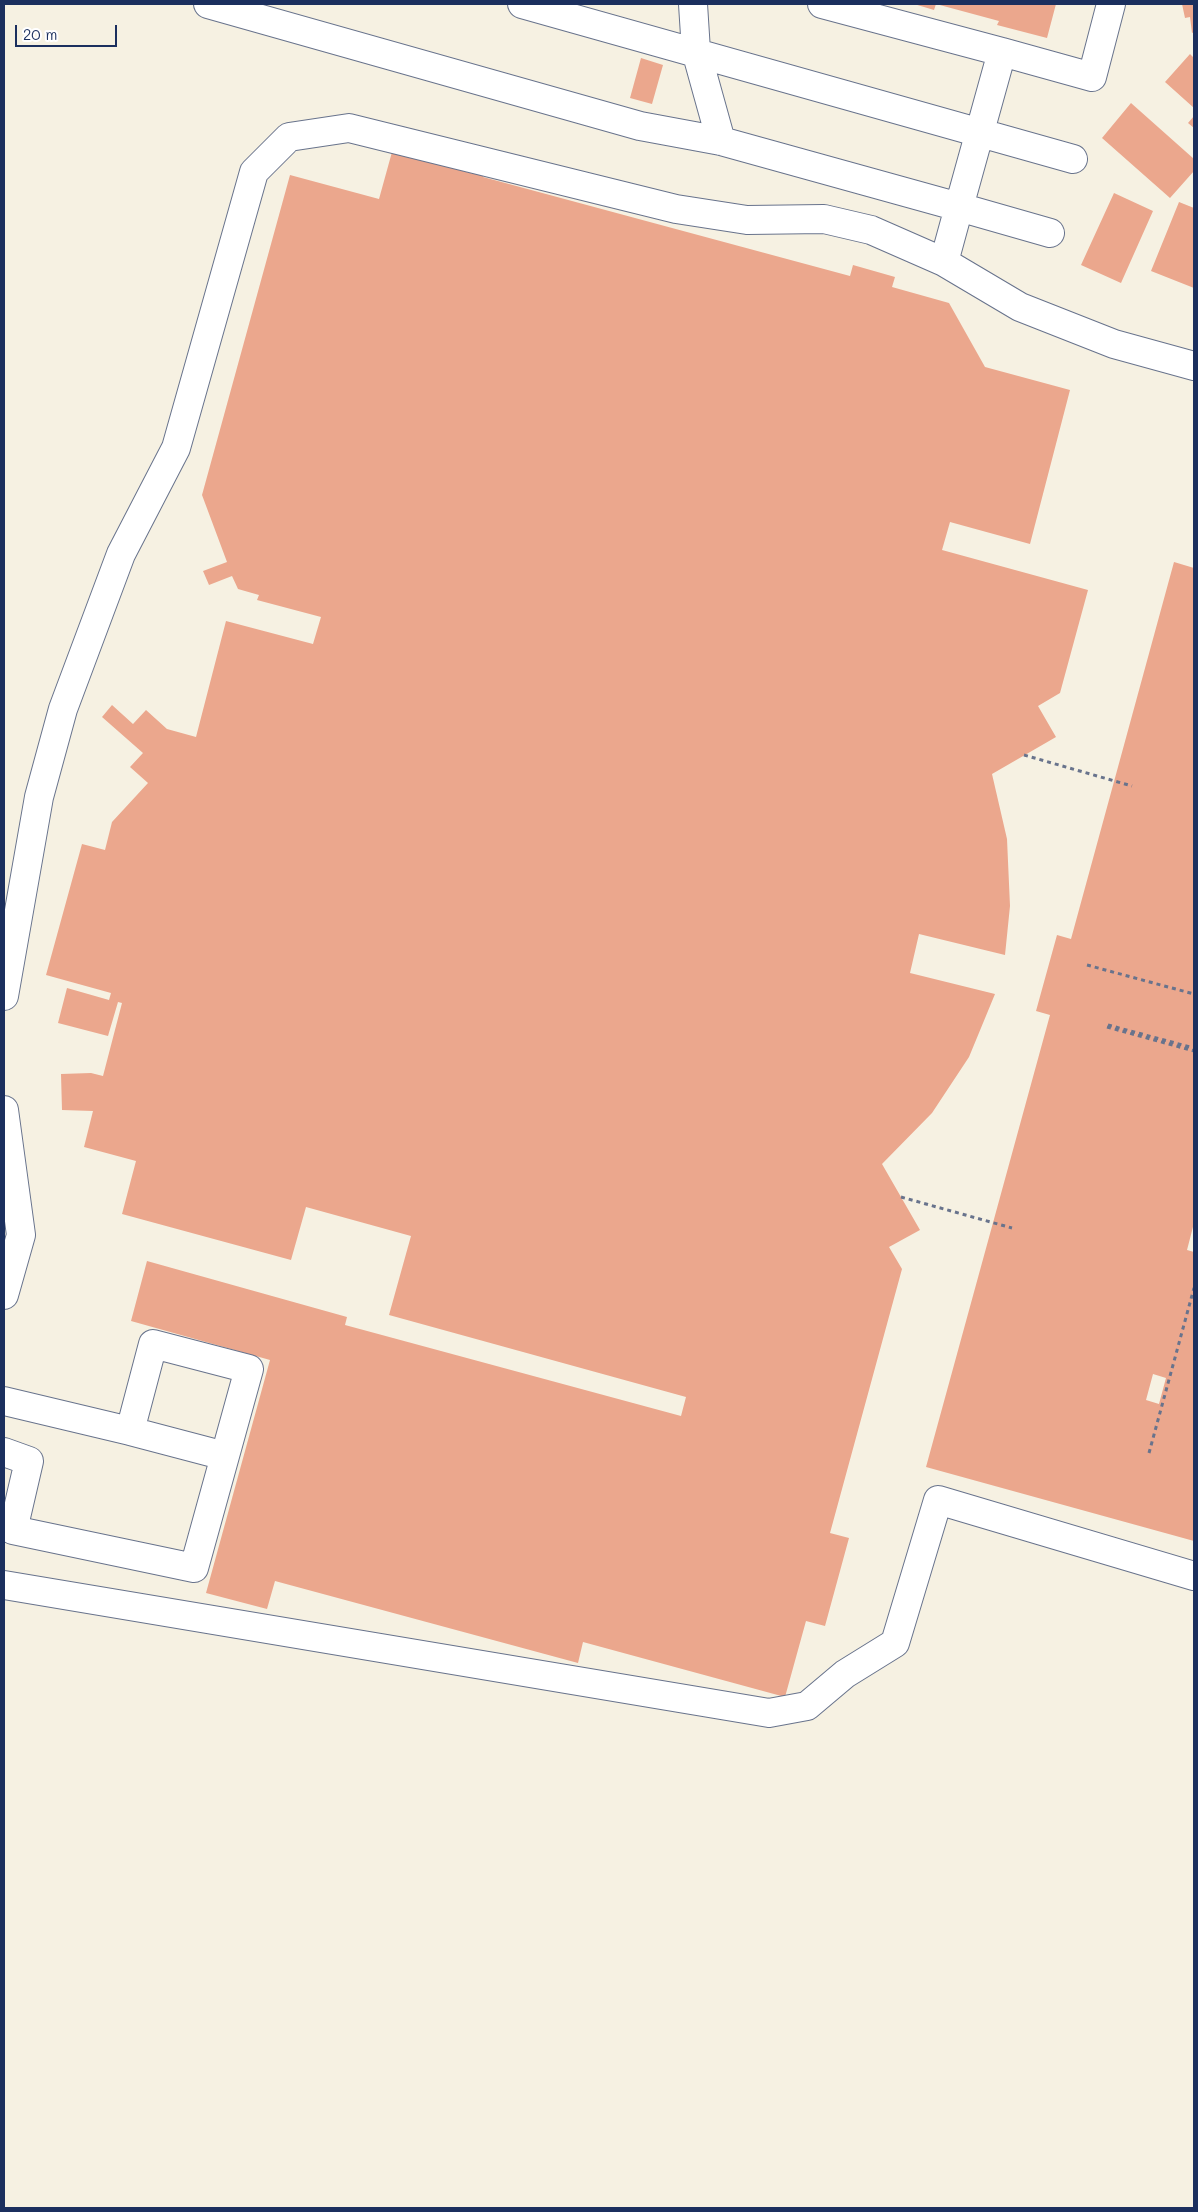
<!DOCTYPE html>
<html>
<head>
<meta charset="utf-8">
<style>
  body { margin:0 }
  #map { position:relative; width:1198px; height:2212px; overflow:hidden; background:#f6f1e2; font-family:Mali,sans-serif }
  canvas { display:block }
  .frame { position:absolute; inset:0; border:5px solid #1b2f5e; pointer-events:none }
  .scale { position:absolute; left:15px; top:25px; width:102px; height:22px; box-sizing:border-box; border:2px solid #1b2f5e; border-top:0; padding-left:6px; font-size:15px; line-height:18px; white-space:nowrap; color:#1b2f5e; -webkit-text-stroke:4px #fff; paint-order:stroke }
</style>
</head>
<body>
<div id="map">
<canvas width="1198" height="2212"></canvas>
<div class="frame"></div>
<div class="scale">20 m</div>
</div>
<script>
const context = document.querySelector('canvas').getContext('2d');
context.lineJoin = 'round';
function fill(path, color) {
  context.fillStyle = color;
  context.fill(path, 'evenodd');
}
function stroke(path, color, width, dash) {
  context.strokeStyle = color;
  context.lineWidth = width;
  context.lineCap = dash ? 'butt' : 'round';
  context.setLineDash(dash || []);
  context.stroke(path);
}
fill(new Path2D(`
  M914 4H936L934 10Z
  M936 4H1056L1047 38 997 25 999 21Z
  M1182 4H1194V32L1192 33 1190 17 1185 18Z
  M1190 54 1194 58V108L1165 82Z
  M641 58 663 65 652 104 630 98Z
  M1131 103 1194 159V171L1170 198 1102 138Z
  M1194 116V128L1188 123Z
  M392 152 474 174 476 169 484 172 483 177 850 276 853 265 895 277 892 287 949 303 985 367 1070 390 1030 544 950 522 942 550 1088 590 1060 693 1038 706 1056 737 992 774 1007 839 1010 906 1005 955 919 934 910 973 995 994 969 1057 932 1113 882 1164 920 1230 889 1247 902 1269 830 1533 849 1538 825 1626 806 1621 785 1697 583 1642 578 1663 275 1581 267 1609 206 1593 270 1360 131 1321 147 1261 347 1317 345 1325 681 1416 686 1397 389 1315 411 1236 306 1207 291 1260 122 1214 136 1161 84 1147 93 1111 62 1110 61 1074 91 1073 103 1076 122 1003 118 1002 108 1036 58 1023 67 988 109 1000 111 993 46 975 82 844 105 850 112 822 148 783 130 767 143 753 102 717 112 705 133 724 146 710 167 729 196 737 226 621 313 644 321 617 257 600 259 595 238 589 232 576 209 585 203 571 227 562 202 495 290 175 379 199Z
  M1114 193 1153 211 1121 283 1081 265Z
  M1179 202 1194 208V288L1151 271Z
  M1174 562 1194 568V1223L1187 1250 1194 1252V1541L926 1467 1050 1015 1036 1011 1057 935 1071 939ZM1153 1374 1166 1378 1159 1404 1146 1400Z`), '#eba78d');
const minor = new Path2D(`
  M208 4 640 126 721 141 959 207 944 262
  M522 4 1073 159
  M693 4 696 51 721 141
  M822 4 1002 52 959 207 1050 233
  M1002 52 1092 77 1111 4
  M4 996 39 797 63 709 121 554 176 448 254 172 289 137 349 128 676 209 747 220 824 219 871 230 944 262 1020 307 1114 344 1194 366
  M4 1110 21 1235 4 1295
  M4 1401 130 1431 153 1344 249 1369 194 1568 13 1530 29 1461 4 1452
  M130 1431 225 1456
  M4 1585 769 1713 807 1706 845 1674 895 1643 938 1500 1194 1576`);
stroke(minor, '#68738c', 30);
stroke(new Path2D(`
  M1024 755 1132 786
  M1087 965 1194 994
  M1108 1025 1194 1048
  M1107 1027 1194 1051
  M901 1197 1012 1228
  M1149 1453 1194 1288`), '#68738c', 3, [4, 4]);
stroke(minor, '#fff', 28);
</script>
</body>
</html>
